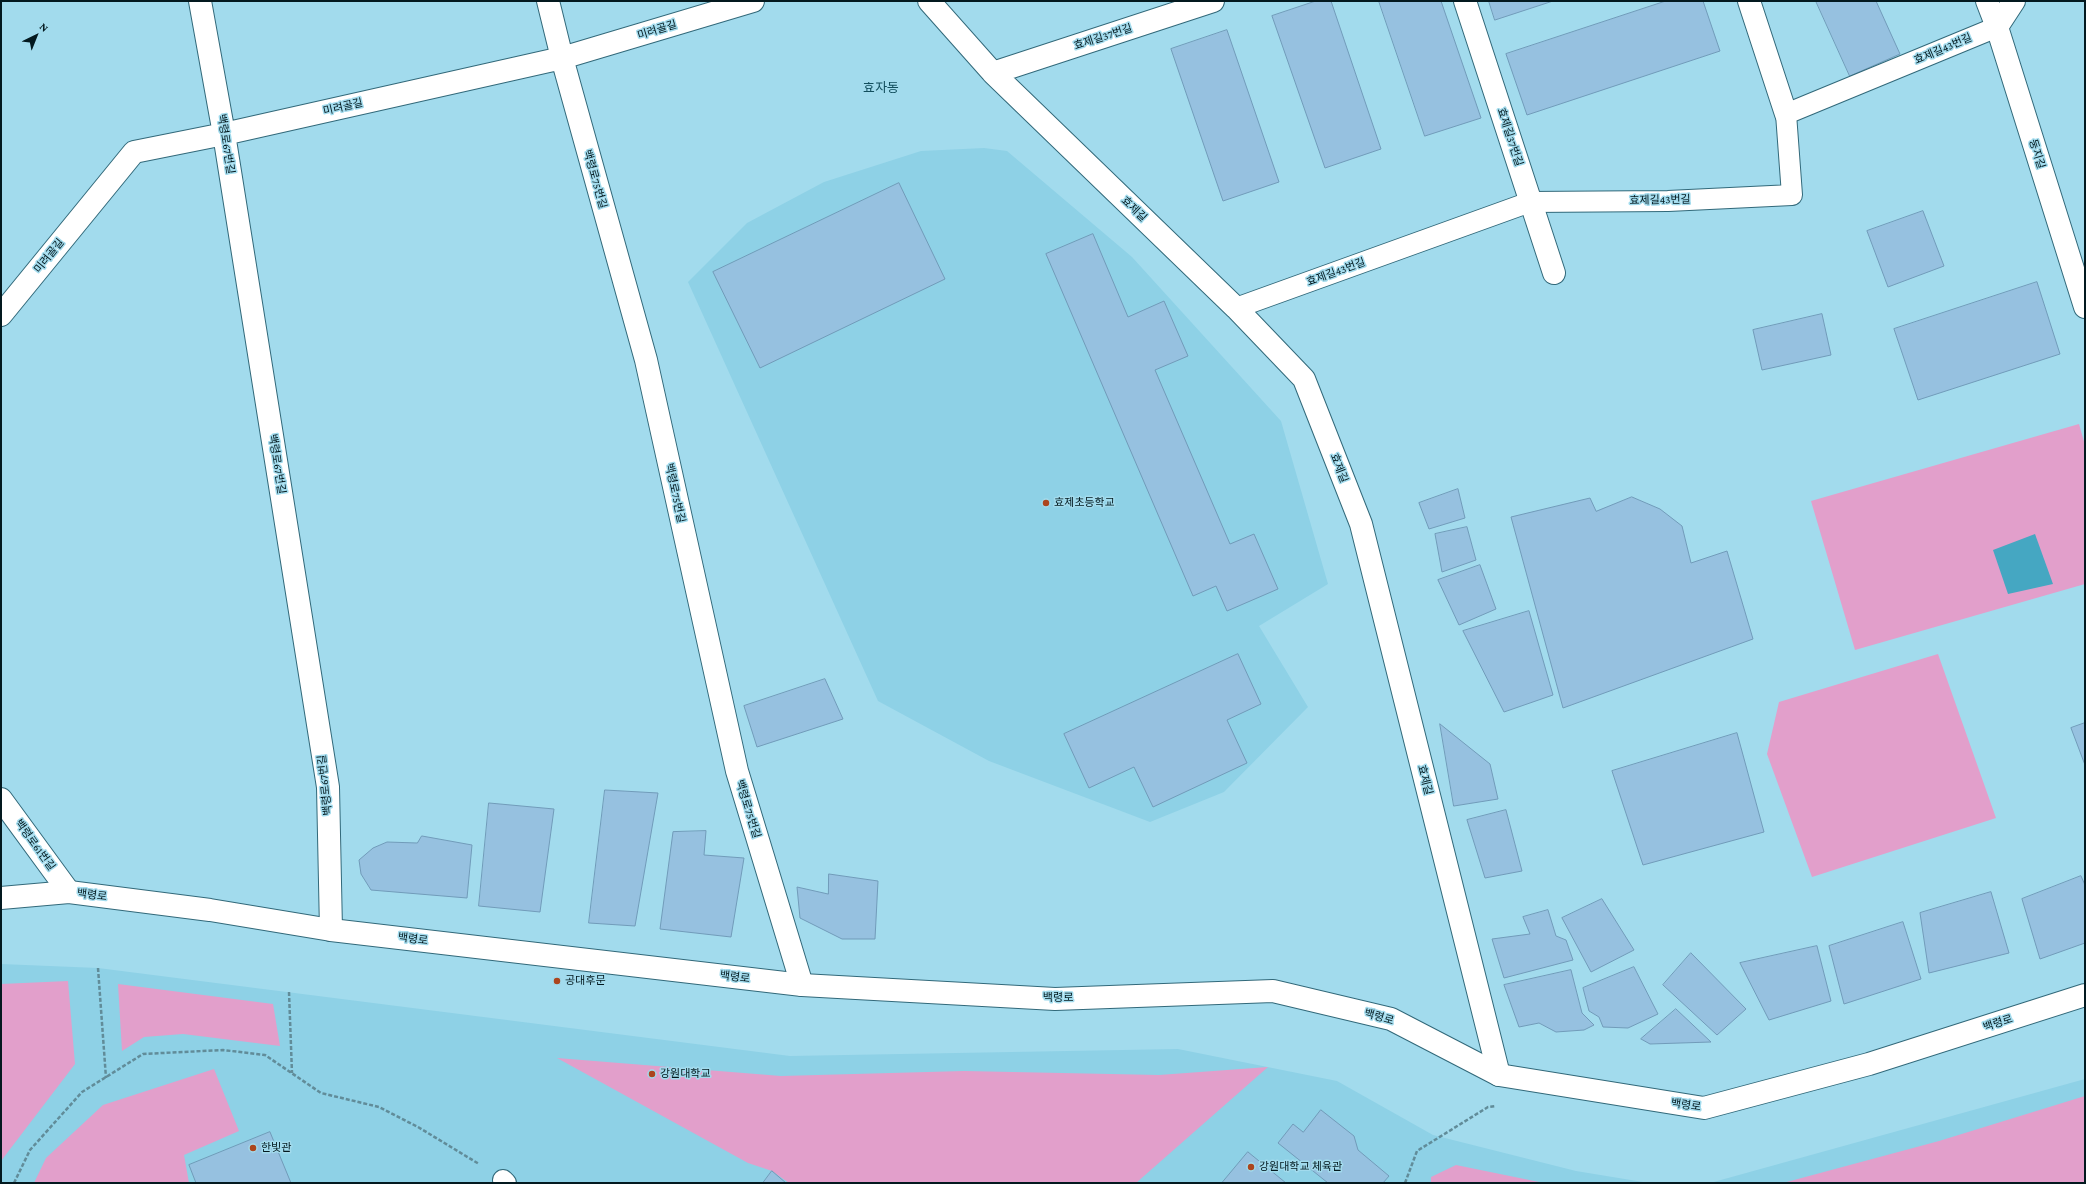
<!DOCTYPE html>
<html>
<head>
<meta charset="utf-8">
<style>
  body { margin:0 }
  #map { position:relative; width:2086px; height:1184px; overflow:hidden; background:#a2dbed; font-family:"Crimson Pro",serif }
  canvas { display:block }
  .frame { position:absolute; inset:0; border:2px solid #03191f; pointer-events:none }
  .north { position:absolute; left:16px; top:16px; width:40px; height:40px; -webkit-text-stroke:3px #a2dbed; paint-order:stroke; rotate:43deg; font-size:11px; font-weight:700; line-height:16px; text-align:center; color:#03191f }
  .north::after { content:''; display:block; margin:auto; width:14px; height:18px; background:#03191f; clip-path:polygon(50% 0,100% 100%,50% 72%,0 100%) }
</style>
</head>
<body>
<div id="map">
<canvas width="2086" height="1184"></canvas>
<div class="frame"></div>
<div class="north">N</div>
</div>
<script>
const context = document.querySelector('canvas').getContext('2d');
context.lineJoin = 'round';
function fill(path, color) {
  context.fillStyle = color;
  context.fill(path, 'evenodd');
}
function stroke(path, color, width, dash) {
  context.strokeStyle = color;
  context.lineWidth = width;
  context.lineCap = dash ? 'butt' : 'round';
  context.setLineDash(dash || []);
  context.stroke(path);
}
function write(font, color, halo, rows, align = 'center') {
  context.font = font + ' "Crimson Pro","Noto Sans KR",serif';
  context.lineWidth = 3;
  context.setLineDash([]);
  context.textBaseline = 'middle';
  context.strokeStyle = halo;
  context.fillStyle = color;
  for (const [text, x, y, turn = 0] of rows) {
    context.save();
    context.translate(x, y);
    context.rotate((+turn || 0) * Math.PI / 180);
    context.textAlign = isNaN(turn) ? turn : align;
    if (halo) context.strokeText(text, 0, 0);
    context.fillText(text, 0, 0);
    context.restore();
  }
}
fill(new Path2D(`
  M984 148 1007 151 1132 257 1281 421 1328 584 1259 626 1308 707 1224 792 1150 822 989 761 878 701 688 282 747 223 824 182 921 151Z
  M1 964 98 968 790 1056 1178 1049 1337 1081 1433 1135 1576 1171 1649 1183H1Z
  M2085 1079V1183H1710Z`), '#8ed1e6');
fill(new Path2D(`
  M2079 424 2085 445V584L1855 650 1811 501Z
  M1938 654 1996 818 1812 877 1767 754 1779 702Z
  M68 981 75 1064 1 1161V984Z
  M118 984 273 1004 280 1046 183 1034 144 1037 122 1051Z
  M557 1058 781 1076 964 1071 1159 1075 1268 1067 1136 1183H789L772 1171 748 1163Z
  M214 1069 239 1131 184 1155 189 1183H34L46 1158 103 1105Z
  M2085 1096V1183H1783L1939 1141Z
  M1456 1165 1544 1183H1431V1177Z`), '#e29fcb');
fill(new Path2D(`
  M2035 534 2053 584 2008 594 1993 550Z`), '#45a7c2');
const building = new Path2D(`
  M1316 1H1331L1381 149 1325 168 1272 16Z
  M1379 1H1441L1481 118 1425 136Z
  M1489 1H1553L1495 20Z
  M1666 1H1703L1720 51 1527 115 1506 54Z
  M1816 1H1876L1900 54 1850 76Z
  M1227 30 1279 182 1223 201 1171 49Z
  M899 183 945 279 760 368 713 272Z
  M1923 211 1944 266 1888 287 1867 231Z
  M1093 234 1128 317 1164 301 1188 356 1155 370 1230 544 1254 534 1278 589 1227 611 1216 586 1193 596 1046 254Z
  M2037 282 2060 354 1918 400 1894 329Z
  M1822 314 1831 355 1762 370 1753 330Z
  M1458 489 1465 518 1429 529 1419 503Z
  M1632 497 1660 509 1682 526 1691 563 1727 551 1753 639 1563 708 1511 517 1590 498 1596 511Z
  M1467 527 1476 560 1442 572 1435 534Z
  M1480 565 1496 609 1459 625 1438 580Z
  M1529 611 1553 695 1504 712 1463 631Z
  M1238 654 1261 704 1227 720 1247 763 1153 807 1134 767 1089 788 1064 734Z
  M825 679 843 719 757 747 744 706Z
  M2085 723V765L2071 728Z
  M1440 724 1490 764 1498 799 1454 806Z
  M1737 733 1764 832 1643 865 1612 771Z
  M605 790 658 793 635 926 589 923Z
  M489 803 554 809 540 912 479 906Z
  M1506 810 1522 871 1485 878 1467 820Z
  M706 831 704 855 744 858 731 937 660 929 673 832Z
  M422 836 472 845 467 898 371 890 361 874 359 860 373 848 387 842 417 843Z
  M829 874 878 881 875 939H842L800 918 797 887 828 894Z
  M2081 876 2085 885V943L2040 959 2022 899Z
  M1991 892 2009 953 1929 973 1920 913Z
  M1602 899 1634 950 1591 972 1562 918Z
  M1548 910 1556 936 1566 940 1573 960 1504 978 1492 939 1530 934 1523 917Z
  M1903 922 1921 979 1844 1004 1829 946Z
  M1817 946 1831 1001 1769 1020 1740 963Z
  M1691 953 1746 1009 1717 1035 1663 985Z
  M1634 967 1658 1014 1628 1028 1603 1027 1599 1017 1589 1011 1583 988Z
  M1571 970 1582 1013 1594 1025 1584 1030 1556 1032 1539 1023 1519 1027 1504 985Z
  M1676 1009 1711 1042 1650 1044 1641 1039Z
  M1321 1110 1354 1136 1358 1150 1389 1176 1383 1183H1328L1278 1143 1293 1124 1303 1132Z
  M270 1132 291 1183H196L189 1165Z
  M1248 1152 1286 1183H1222Z
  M772 1171 786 1183H763Z`);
fill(building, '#96c1e0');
stroke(building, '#719bb9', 1);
const lane = new Path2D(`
  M1236 308 1530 202 1668 201 1792 195 1786 114 1997 27
  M503 1180 506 1183`);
const street = new Path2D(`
  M200 1 224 134 328 787 331 930
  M548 1 562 58 646 360 737 771 802 985
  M929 1 993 73 1236 308 1304 379 1361 524 1499 1075
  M1465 1 1554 273
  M1749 1 1786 114
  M1987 1 1997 27 2085 307
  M1997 27 2014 1
  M993 73 1213 1
  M1 315 134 152 224 134 562 58 753 1
  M1 799 69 892`);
const secondary = new Path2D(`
  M1 898 69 892 210 910 331 930 802 985 1055 999 1273 991 1391 1019 1499 1075 1704 1108 1869 1064 2085 995`);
stroke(lane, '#32697a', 22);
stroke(street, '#32697a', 24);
stroke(secondary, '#32697a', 24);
stroke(new Path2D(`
  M98 968 106 1078
  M289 992 292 1073
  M14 1183 30 1150 82 1092 143 1054 223 1050 265 1055 321 1093 379 1107 418 1127 479 1164
  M1405 1183 1417 1151 1488 1107 1496 1106`), '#618c99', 2.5, [4, 2]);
stroke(lane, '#fff', 20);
stroke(street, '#fff', 22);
stroke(secondary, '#fff', 22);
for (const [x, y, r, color] of [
  [1046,503,4,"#ac451e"],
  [557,981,4,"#ac451e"],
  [652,1074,4,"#ac451e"],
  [253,1148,4,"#ac451e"],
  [1251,1167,4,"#ac451e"]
]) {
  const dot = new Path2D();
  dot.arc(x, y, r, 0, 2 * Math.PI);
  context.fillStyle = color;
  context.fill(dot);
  stroke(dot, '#a2dbed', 1.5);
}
write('11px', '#03191f', '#a2dbed', [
  ["미려골길",657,30,-17],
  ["효제길37번길",1103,37,-18],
  ["효제길43번길",1943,49,-23],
  ["미려골길",343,107,-13],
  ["효제길37번길",1510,137,72],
  ["백령로67번길",226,144,81],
  ["둥지길",2037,154,73],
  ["백령로75번길",595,179,74],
  ["효제길43번길",1660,200,-1],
  ["효제길",1134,209,44],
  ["미려골길",49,256,-51],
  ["효제길43번길",1336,272,-20],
  ["백령로67번길",277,464,81],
  ["효제길",1339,468,69],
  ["백령로75번길",675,493,78],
  ["효제길",1425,780,76],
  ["백령로67번길",325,785,-96],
  ["백령로75번길",748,809,73],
  ["백령로61번길",35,845,54],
  ["백령로",92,895,7],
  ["백령로",413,939,7],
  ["백령로",735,977,7],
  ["백령로",1058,998],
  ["백령로",1379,1017,16],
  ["백령로",1998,1023,-18],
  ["백령로",1686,1105,8]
]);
write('11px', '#03191f', '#a2dbed', [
  ["효제초등학교",1054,503],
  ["공대후문",565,981],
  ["강원대학교",660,1074],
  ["한빛관",261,1148],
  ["강원대학교 체육관",1259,1167]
], 'left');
write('13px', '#124e5d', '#a2dbed', [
  ["효자동",881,88]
]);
</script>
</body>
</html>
